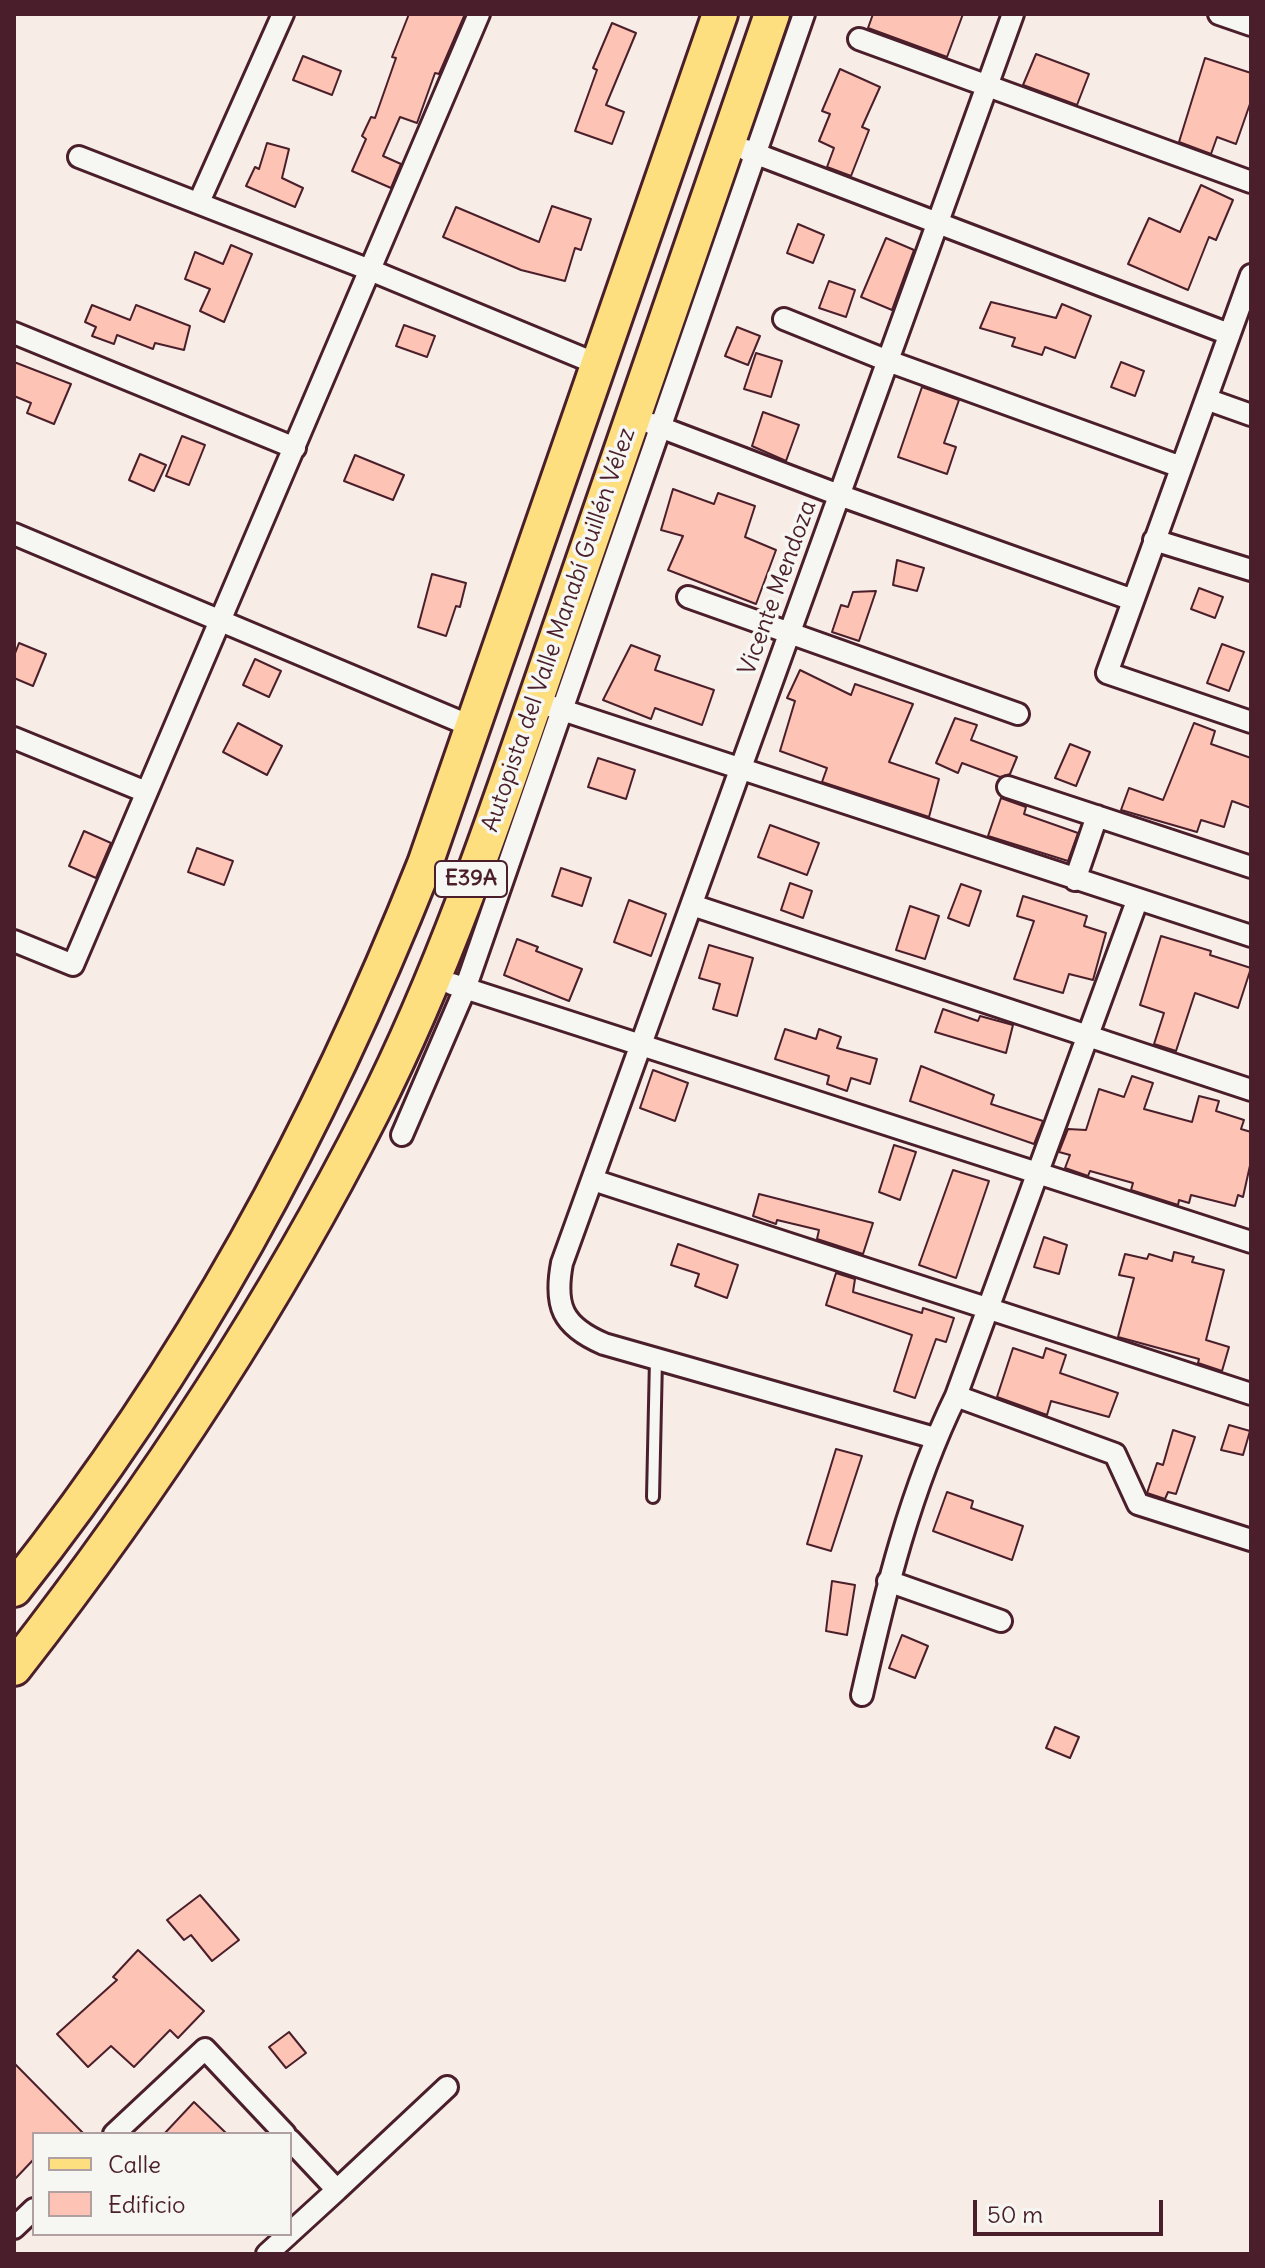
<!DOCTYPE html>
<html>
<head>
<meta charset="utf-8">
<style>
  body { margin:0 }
  #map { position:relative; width:1265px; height:2268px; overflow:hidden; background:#f7ece6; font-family:Delius,sans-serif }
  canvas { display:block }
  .frame { position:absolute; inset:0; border:16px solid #4a1f2b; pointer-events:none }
  .legend { position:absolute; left:32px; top:2132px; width:260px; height:104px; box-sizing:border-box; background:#f6f6f2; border:2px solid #b1a0a2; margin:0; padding:10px 14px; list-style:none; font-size:24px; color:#4a1f2b }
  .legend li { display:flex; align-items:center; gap:16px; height:40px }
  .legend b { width:40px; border:2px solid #b1a0a2 }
  .scale { position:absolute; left:973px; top:2200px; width:190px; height:36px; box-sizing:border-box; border:4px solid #4a1f2b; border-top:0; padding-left:10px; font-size:24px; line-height:28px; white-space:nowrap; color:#4a1f2b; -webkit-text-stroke:6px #f6f6f2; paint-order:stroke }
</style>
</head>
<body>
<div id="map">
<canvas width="1265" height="2268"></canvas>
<div class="frame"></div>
<ul class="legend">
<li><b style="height:10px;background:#fedf80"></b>Calle</li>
<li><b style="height:22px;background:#fdc3b5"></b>Edificio</li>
</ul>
<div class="scale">50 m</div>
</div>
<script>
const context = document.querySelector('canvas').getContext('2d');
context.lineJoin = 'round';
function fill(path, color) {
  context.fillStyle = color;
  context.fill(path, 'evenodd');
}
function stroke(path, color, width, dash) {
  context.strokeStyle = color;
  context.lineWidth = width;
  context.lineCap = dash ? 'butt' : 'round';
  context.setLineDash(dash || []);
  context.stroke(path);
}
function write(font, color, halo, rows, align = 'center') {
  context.font = font + ' Delius,sans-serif';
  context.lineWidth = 7;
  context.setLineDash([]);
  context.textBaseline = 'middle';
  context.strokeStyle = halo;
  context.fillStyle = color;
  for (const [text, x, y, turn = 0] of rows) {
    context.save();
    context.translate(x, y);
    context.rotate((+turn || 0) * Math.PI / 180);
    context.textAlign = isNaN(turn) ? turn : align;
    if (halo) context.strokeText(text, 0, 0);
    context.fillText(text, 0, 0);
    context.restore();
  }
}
const building = new Path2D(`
  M409 14H465L439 74 435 73 417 123 400 117 383 156 401 164 391 188 352 171 366 139 362 136 371 117 375 118 396 58 392 57Z
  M873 14H963L947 57 868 28Z
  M612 23 636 33 606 105 624 112 612 144 575 131 597 70 593 68Z
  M1036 54 1089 74 1077 105 1023 85Z
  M303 56 341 71 332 95 293 80Z
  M1205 58 1251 73V101L1236 144 1217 137 1211 154 1179 142Z
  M840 69 880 87 862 127 869 130 851 176 827 167 834 148 819 141 830 114 822 111Z
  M267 143 289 149 282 178 303 188 295 207 246 186 255 167 259 169Z
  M1201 185 1233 200 1216 240 1209 237 1188 290 1128 264 1149 218 1180 232Z
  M552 206 591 219 581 250 575 248 565 281 521 270 443 237 456 207 539 242Z
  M798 224 824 235 813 263 787 253Z
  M886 238 914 250 892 310 861 297Z
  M231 245 252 254 224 322 200 311 210 289 185 279 195 252 223 264Z
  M829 281 855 290 846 317 819 308Z
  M991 302 1056 318 1062 304 1091 316 1075 358 1045 347 1042 355 1012 346 1015 338 980 328Z
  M92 305 130 320 136 305 190 326 184 350 155 343 153 349 117 335 114 344 92 336 96 327 85 322Z
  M404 325 435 336 427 357 396 346Z
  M737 327 760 336 748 365 725 356Z
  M756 353 782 361 771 397 744 389Z
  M14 362 71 384 54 424 27 413 31 403 14 396Z
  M1121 362 1144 371 1135 396 1111 387Z
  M922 387 959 400 944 443 956 447 947 474 898 457Z
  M763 412 799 425 786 461 752 446Z
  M182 436 205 445 189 485 166 476Z
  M140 454 166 465 154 491 129 480Z
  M355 455 404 475 393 500 344 481Z
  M673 489 714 504 718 493 755 506 745 537 776 550 756 604 668 570 683 536 661 530Z
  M897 560 924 568 917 591 893 585Z
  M432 574 466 583 460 607 456 606 446 636 418 627Z
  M1199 588 1223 597 1215 618 1191 609Z
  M876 591 859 641 832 632 841 605 848 607 853 592Z
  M19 643 46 654 33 686 14 678V656Z
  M1222 644 1244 652 1229 691 1207 683Z
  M631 645 660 656 655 670 714 690 702 725 655 708 651 719 603 700Z
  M255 659 281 671 269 697 243 685Z
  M800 670 851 695 855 684 913 704 889 762 939 779 929 817 822 782 827 768 780 751 795 701 787 698Z
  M955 718 977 725 971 740 1017 757 1010 774 1000 777 962 763 958 773 936 763Z
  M238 723 282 746 267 775 223 752Z
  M1194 723 1215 731 1211 744 1251 758V808L1232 801 1224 827 1201 820 1197 832 1121 810 1129 788 1163 800Z
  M1070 744 1090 752 1076 786 1055 778Z
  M598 758 635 770 626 799 588 787Z
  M1001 798 1026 807 1024 814 1078 833 1068 861 988 836Z
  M770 825 819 843 807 875 758 857Z
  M84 831 111 843 96 878 69 866Z
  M197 848 233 861 224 885 188 872Z
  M561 868 591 878 582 906 552 896Z
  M790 883 812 891 803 918 781 910Z
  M961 884 981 891 969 926 948 918Z
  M1023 896 1087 916 1084 926 1106 933 1093 980 1069 974 1063 993 1014 979 1034 921 1017 916Z
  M629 900 666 914 651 956 614 942Z
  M910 906 939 916 925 959 896 950Z
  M1161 936 1211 951 1210 955 1251 968 1238 1008 1195 993 1176 1051 1154 1044 1164 1013 1140 1005Z
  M517 939 538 947 536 951 582 969 569 1001 504 975Z
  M709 945 753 958 737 1016 713 1009 720 984 699 978Z
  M943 1009 978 1021 980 1016 1013 1025 1006 1053 935 1032Z
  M785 1029 816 1039 819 1029 841 1037 837 1048 877 1059 870 1084 851 1078 847 1091 827 1084 829 1076 775 1059Z
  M921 1066 994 1095 991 1104 1043 1121 1034 1144 910 1101Z
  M653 1070 688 1083 675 1121 640 1108Z
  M1132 1076 1153 1083 1144 1109 1192 1122 1199 1096 1219 1101 1216 1111 1244 1120 1241 1129 1251 1132V1161L1243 1197 1238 1195 1235 1206 1191 1195 1189 1203 1179 1200 1178 1205 1131 1190 1133 1183 1090 1171 1088 1176 1065 1168 1070 1155 1059 1152 1068 1129 1086 1130 1099 1089 1124 1097Z
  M894 1145 916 1152 900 1200 879 1192Z
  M953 1170 989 1181 956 1278 919 1265Z
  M759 1194 873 1223 863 1254 817 1239 819 1230 777 1220 776 1224 753 1216Z
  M1044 1237 1067 1245 1059 1274 1034 1267Z
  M678 1244 738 1265 727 1298 695 1286 699 1274 671 1265Z
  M1174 1252 1194 1257 1192 1262 1224 1270 1206 1340 1229 1347 1222 1371 1198 1363 1199 1359 1118 1337 1134 1278 1119 1275 1125 1254 1147 1259 1149 1254 1172 1261Z
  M836 1273 855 1279 853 1292 922 1313 923 1308 954 1318 946 1342 936 1339 915 1398 894 1391 912 1335 826 1305Z
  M1013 1348 1043 1358 1046 1348 1066 1355 1060 1373 1118 1393 1109 1417 1051 1401 1047 1415 997 1397Z
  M1229 1425 1250 1431 1243 1455 1221 1450Z
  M1173 1430 1195 1437 1176 1494 1168 1492 1165 1499 1147 1493 1157 1463 1163 1465Z
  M836 1449 862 1456 831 1551 807 1544Z
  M947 1492 973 1501 971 1508 1023 1526 1012 1560 933 1531Z
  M832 1581 855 1585 847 1635 826 1631Z
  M902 1635 928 1646 915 1678 889 1668Z
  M1055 1727 1079 1737 1070 1758 1046 1748Z
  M200 1895 239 1940 212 1961 191 1935 184 1940 167 1920Z
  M138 1950 204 2011 178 2038 170 2030 134 2067 111 2046 88 2067 57 2034 117 1980 113 1977Z
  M289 2032 306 2053 286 2068 269 2047Z
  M14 2063 84 2134H34V2159L14 2180Z
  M194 2102 227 2134H164Z`);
fill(building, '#fdc3b5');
stroke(building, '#4a1f2b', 2);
const lane = new Path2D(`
  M653 1497 656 1359`);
const street = new Path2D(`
  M1219 14 1251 25
  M859 39 1251 182
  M746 150 1229 334
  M79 157 370 270 597 364
  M199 202 283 14
  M1251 275 1107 673 1251 722
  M784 319 888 361 1181 467
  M14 333 295 448
  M1206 399 1251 415
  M652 424 839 495 1133 600
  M14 534 473 727
  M1154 540 1251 570
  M688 597 1018 714
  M550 706 1251 936
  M14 738 146 792
  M1008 787 1251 867
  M1075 880 1097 816
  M692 905 1251 1090
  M14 941 73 965 479 14
  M452 984 1251 1242
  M402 1135 465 989 804 14
  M593 1180 1251 1394
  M956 1396 1115 1454 1138 1504 1251 1540
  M935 1438 604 1344C562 1326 554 1306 562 1263L1013 14
  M888 1581 1001 1621
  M862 1695C885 1593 910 1490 956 1396L1137 901
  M114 2134 205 2049 285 2134
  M290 2140 337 2190 290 2233
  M337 2190 447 2087
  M14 2228 34 2209
  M267 2254 289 2234`);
const primary = new Path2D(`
  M14 1589C191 1366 320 1128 425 864L720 14
  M14 1668C150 1494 272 1309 372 1112 451 956 505 788 562 623 631 420 701 217 772 14`);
stroke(lane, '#4a1f2b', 16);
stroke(street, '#4a1f2b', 26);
stroke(primary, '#4a1f2b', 40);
stroke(lane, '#f6f6f2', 10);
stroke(street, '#f6f6f2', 20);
stroke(primary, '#fedf80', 34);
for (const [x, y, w] of [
  [471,879,72]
]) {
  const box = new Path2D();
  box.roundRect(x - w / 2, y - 18, w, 36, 6);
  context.fillStyle = '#f6f6f2';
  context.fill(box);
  stroke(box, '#4a1f2b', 2);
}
write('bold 22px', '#4a1f2b', null, [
  ["E39A",471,879]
]);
write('24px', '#4a1f2b', '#f6f6f2', [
  ["Vicente Mendoza",778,588,-70],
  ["Autopista del Valle Manabí Guillén Vélez",559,630,-71]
]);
</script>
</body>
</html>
